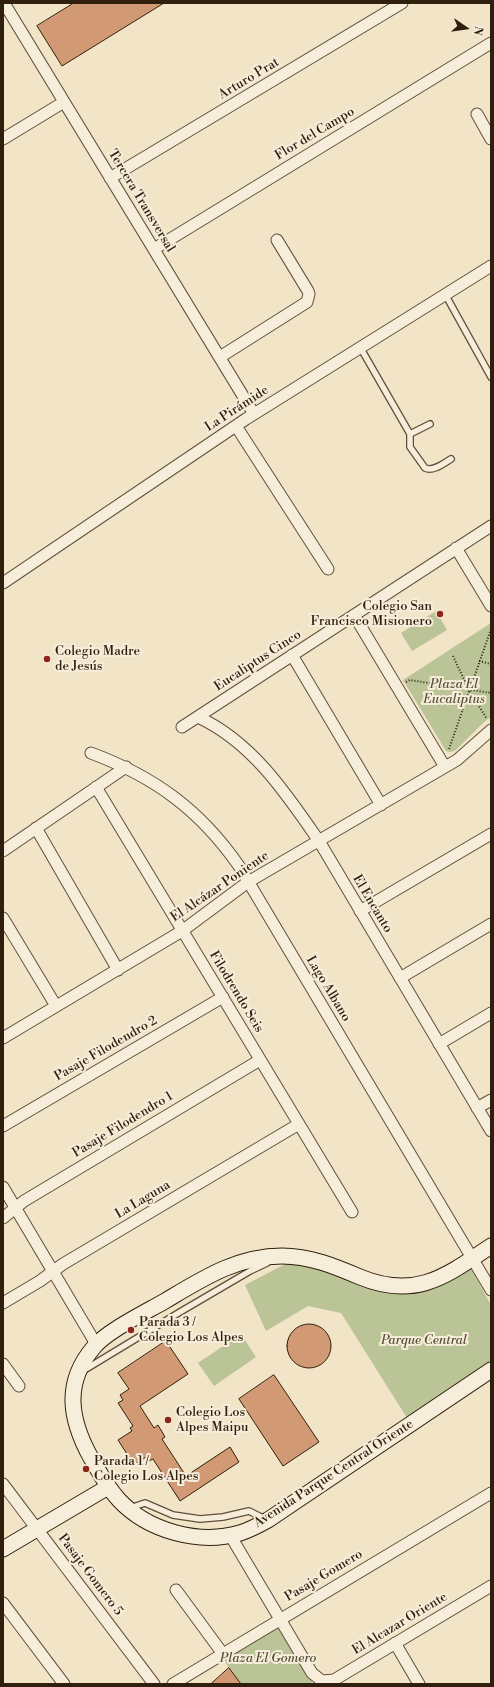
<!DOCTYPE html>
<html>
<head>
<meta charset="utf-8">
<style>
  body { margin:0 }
  #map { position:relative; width:494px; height:1687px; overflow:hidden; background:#f2e4c7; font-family:"Libre Bodoni",serif }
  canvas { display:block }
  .frame { position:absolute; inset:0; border:4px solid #301f0c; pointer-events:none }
  .north { position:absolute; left:446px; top:8px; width:40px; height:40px; -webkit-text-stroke:3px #f7eddb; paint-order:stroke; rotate:103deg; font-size:11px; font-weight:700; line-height:16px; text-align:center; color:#301f0c }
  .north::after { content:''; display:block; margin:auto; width:14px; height:18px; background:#301f0c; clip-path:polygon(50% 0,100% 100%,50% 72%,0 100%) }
</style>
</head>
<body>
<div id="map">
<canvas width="494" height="1687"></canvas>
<div class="frame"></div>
<div class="north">N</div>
</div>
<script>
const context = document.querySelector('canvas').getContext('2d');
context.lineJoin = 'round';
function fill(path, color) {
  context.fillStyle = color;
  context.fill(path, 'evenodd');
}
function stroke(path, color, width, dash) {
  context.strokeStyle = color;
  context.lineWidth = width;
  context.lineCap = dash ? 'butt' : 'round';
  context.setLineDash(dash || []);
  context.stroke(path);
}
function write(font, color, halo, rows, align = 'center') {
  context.font = font + ' "Libre Bodoni",serif';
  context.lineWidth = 4;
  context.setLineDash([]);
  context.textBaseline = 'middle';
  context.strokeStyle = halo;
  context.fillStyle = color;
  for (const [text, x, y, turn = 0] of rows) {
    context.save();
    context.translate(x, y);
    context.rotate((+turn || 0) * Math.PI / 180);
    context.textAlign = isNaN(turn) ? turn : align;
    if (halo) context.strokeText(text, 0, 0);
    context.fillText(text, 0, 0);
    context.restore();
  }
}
fill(new Path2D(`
  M436 611 447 630 412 651 401 633Z
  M491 623V717L484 722 456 750 451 752 446 751 403 680Z
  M291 1261 319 1268 391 1293 441 1282 469 1265 491 1305V1361L407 1418 341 1313 308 1306 266 1331 245 1285Z
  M241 1334 256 1357 214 1386 198 1363Z
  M273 1628 279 1629 284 1635 313 1684H241L222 1658Z`), '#bac496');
const building = new Path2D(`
  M74 3H164L62 66 37 26Z
  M287 1346a22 22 0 1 1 44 0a22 22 0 1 1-44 0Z
  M166 1341 188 1374 140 1406 154 1428 158 1425 165 1437 162 1439 186 1476 230 1447 239 1462 180 1501 153 1459 149 1461 146 1457 134 1465 118 1440 132 1431 130 1428 133 1426 118 1403 123 1400 120 1395 129 1389 118 1373Z
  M274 1375 319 1442 283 1466 239 1399Z
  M229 1668 241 1684H211Z`);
fill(building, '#d29a74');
stroke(building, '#301f0c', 1);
const lane = new Path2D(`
  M445 294 491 377
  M360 347 410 434V447L425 468C433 472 444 463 451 459
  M410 434 430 424
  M86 1369 180 1312 250 1271 267 1263
  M130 1508 145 1503 173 1515 200 1519 223 1517 249 1511 265 1519`);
const street = new Path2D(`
  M4 3 254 414
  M477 114 491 139
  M3 139 64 102
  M110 178 402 3
  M154 249 491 43
  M220 357 307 302 309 294 308 291 277 240
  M236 426 328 569
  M456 548 491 606
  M3 583 246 419 491 266
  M354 615 445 767
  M292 655 381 805
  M198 717C252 742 286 793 319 841L491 1131
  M182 727 491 526
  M91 753C155 777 200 810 239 866L491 1290
  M96 787 352 1212
  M36 828 118 970
  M3 851 126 767
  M360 911 491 834
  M3 918 56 1006
  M400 978 491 924
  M3 1038 182 931 248 882 457 760 491 730
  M439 1044 491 1013
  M477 1108 491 1100
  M3 1126 223 997
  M3 1187 96 1344
  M3 1218 24 1201 260 1060
  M3 1303 40 1281 63 1264 299 1124
  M3 1364 19 1386
  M3 1484 154 1684
  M230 1535 312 1673 322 1681 334 1680 491 1586
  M176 1590 223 1654
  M3 1603 64 1684
  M395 1643 419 1684
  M173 1684 491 1493`);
const secondary = new Path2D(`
  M491 1246C446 1276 416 1300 360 1277 334 1266 310 1256 282 1256 237 1256 202 1279 165 1301 146 1312 107 1331 94 1347 63 1383 70 1420 91 1458 100 1473 107 1487 119 1500 148 1531 199 1545 240 1533 250 1530 259 1525 268 1520L491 1370
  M3 1549 108 1487`);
stroke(lane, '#60503b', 8);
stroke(street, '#60503b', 13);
stroke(secondary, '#301f0c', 17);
stroke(new Path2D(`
  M453 656 469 690 487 719
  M479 661 491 664
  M406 682 410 680 491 693
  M449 749 491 629`), '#301f0c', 2, [1, 2]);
stroke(lane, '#f7eddb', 5.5);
stroke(street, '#f7eddb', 11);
stroke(secondary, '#f7eddb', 15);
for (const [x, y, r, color] of [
  [440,614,4,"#8f2418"],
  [47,659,4,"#8f2418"],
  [131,1330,4,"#8f2418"],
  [168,1420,4,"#8f2418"],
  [86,1469,4,"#8f2418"]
]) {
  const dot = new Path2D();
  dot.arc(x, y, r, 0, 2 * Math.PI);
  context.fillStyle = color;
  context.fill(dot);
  stroke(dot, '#f7eddb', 1.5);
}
write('13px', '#301f0c', '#f7eddb', [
  ["Arturo Prat",249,79,-31],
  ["Flor del Campo",315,134,-31],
  ["Tercera Transversal",141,201,59],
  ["La Pirámide",237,409,-33],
  ["Eucaliptus Cinco",258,661,-33],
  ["El Alcázar Poniente",220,887,-34],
  ["El Encanto",372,904,59],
  ["Lago Albano",328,989,59],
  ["Filodrendo Seis",236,992,59],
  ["Pasaje Filodendro 2",106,1049,-30],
  ["Pasaje Filodendro 1",123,1125,-31],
  ["La Laguna",143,1200,-31],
  ["Avenida Parque Central Oriente",334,1474,-33],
  ["Pasaje Gomero 5",90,1575,53],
  ["Pasaje Gomero",324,1576,-31],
  ["El Alcazar Oriente",400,1624,-31]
]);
write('13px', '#301f0c', '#f7eddb', [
  ["Colegio San",432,607,"right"],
  ["Francisco Misionero",432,622,"right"],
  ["Colegio Madre",55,652],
  ["de Jesús",55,667],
  ["Parada 3 /",139,1323],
  ["Colegio Los Alpes",139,1338],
  ["Colegio Los",176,1413],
  ["Alpes Maipu",176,1428],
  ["Parada 1 /",94,1462],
  ["Colegio Los Alpes",94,1477]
], 'left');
write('italic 13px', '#595135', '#f7eddb', [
  ["Plaza El",454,685],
  ["Eucaliptus",454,700],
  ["Parque Central",424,1341],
  ["Plaza El Gomero",268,1659]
]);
</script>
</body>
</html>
